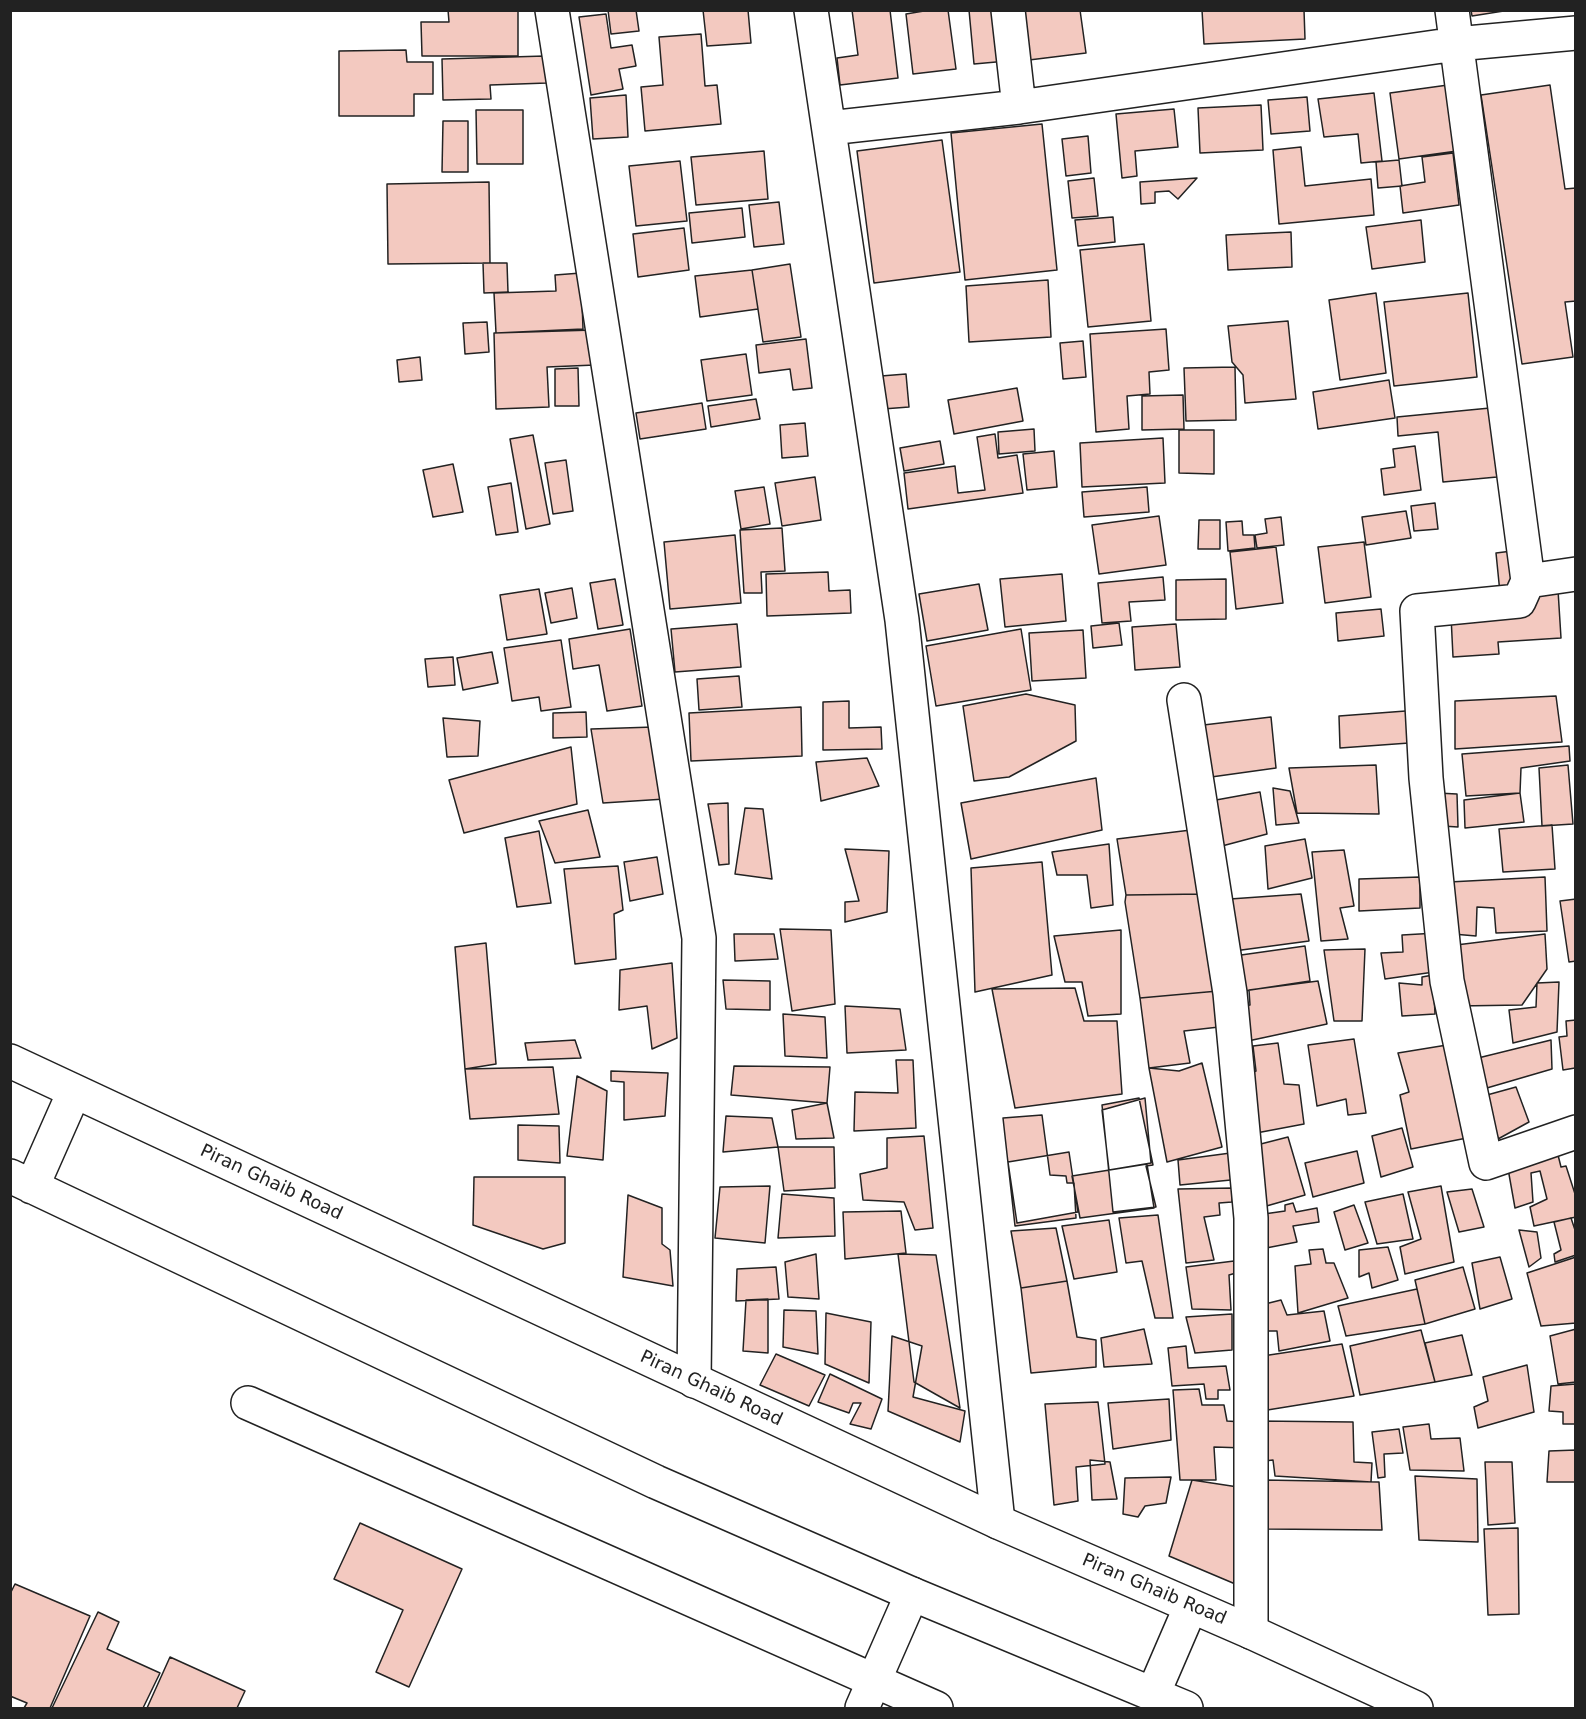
<!DOCTYPE html>
<html>
<head>
<meta charset="utf-8">
<style>
  body { margin:0 }
  #map { position:relative; width:1586px; height:1719px; overflow:hidden; background:#fff; font-family:"DejaVu Sans",sans-serif }
  canvas { display:block }
  .frame { position:absolute; inset:0; border:12px solid #222; pointer-events:none }
</style>
</head>
<body>
<div id="map">
<canvas width="1586" height="1719"></canvas>
<div class="frame"></div>
</div>
<script>
const context = document.querySelector('canvas').getContext('2d');
context.lineJoin = 'round';
function fill(path, color) {
  context.fillStyle = color;
  context.fill(path, 'evenodd');
}
function stroke(path, color, width, dash) {
  context.strokeStyle = color;
  context.lineWidth = width;
  context.lineCap = dash ? 'butt' : 'round';
  context.setLineDash(dash || []);
  context.stroke(path);
}
function write(font, color, halo, rows, align = 'center') {
  context.font = font + ' "DejaVu Sans",sans-serif';
  context.lineWidth = 4.5;
  context.setLineDash([]);
  context.textBaseline = 'middle';
  context.strokeStyle = halo;
  context.fillStyle = color;
  for (const [text, x, y, turn = 0] of rows) {
    context.save();
    context.translate(x, y);
    context.rotate((+turn || 0) * Math.PI / 180);
    context.textAlign = isNaN(turn) ? turn : align;
    if (halo) context.strokeText(text, 0, 0);
    context.fillText(text, 0, 0);
    context.restore();
  }
}
const building = new Path2D(`
  M448 10H518V56H422L421 22H449Z
  M608 10H636L639 31 611 34Z
  M703 10H748L751 43 707 46Z
  M852 10H890L898 78 840 85 837 58 858 55Z
  M930 10H948L956 69 913 74 906 14Z
  M969 10H1002L1007 61 974 64Z
  M1022 10H1080L1086 53 1029 60Z
  M1202 10H1304L1305 39 1204 44Z
  M1471 10H1510L1472 16Z
  M606 14 611 48 632 45 636 66 619 69 623 89 591 95 579 17Z
  M701 34 705 86 717 85 721 124 645 131 641 87 663 85 659 37Z
  M406 50 407 62H433V94H414V116H339V51Z
  M545 56 547 83 490 85 491 99 443 100 442 59Z
  M1448 85 1457 151 1399 159 1390 93Z
  M1550 85 1565 189 1576 188V301L1565 302 1573 357 1522 364 1481 95Z
  M1374 93 1382 161 1361 163 1358 134 1324 137 1318 99Z
  M626 95 628 137 593 139 590 98Z
  M1307 97 1310 131 1271 134 1268 100Z
  M1261 105 1263 150 1200 153 1198 108Z
  M1174 109 1178 147 1135 151 1137 176 1122 178 1116 114Z
  M476 110H523V164H477Z
  M443 121H468V172H442Z
  M1042 124 1057 270 965 280 951 133Z
  M1088 136 1091 173 1066 176 1062 139Z
  M942 140 960 272 874 283 857 151Z
  M1301 147 1305 186 1371 179 1374 215 1279 224 1273 150Z
  M764 151 768 199 696 205 691 157Z
  M1453 153 1459 205 1403 213 1400 186 1425 182 1422 157Z
  M1399 160 1402 186 1378 188 1376 162Z
  M680 161 687 221 636 226 629 166Z
  M1094 178 1098 216 1072 218 1068 181Z
  M1197 178 1178 199 1169 191 1155 192V203L1141 204 1140 182Z
  M489 182 490 263 388 264 387 184Z
  M779 202 784 244 754 247 749 205Z
  M742 208 745 237 692 243 689 213Z
  M1113 217 1115 242 1078 246 1075 220Z
  M1421 220 1425 262 1372 269 1366 227Z
  M684 228 689 270 638 277 633 234Z
  M1291 232 1292 267 1228 270 1226 235Z
  M1144 244 1151 321 1088 327 1080 250Z
  M483 263H507L508 292 484 293Z
  M790 264 801 337 763 342 752 270Z
  M752 270 758 309 700 317 695 276Z
  M581 273 583 329 496 333 494 293 556 291 555 275Z
  M1048 280 1051 337 969 342 966 286Z
  M1376 293 1386 373 1340 380 1329 300Z
  M1468 293 1477 377 1394 386 1384 302Z
  M1288 321 1296 399 1245 403 1243 375 1232 362 1228 326Z
  M487 322 489 352 465 354 463 323Z
  M1166 329 1169 370 1149 372 1150 394 1127 396 1129 429 1096 432 1090 334Z
  M594 330 595 365 547 367 549 407 496 409 494 333Z
  M806 339 812 388 793 390 790 369 759 373 756 345Z
  M1083 341 1086 377 1063 379 1060 343Z
  M746 354 752 395 707 401 701 360Z
  M420 357 422 380 399 382 397 360Z
  M1235 367 1236 420 1186 421 1184 368Z
  M578 368 579 406H555V369Z
  M906 374 909 407 883 409 881 376Z
  M1389 380 1395 418 1318 429 1313 392Z
  M1017 388 1023 421 954 434 948 400Z
  M1183 395 1184 429 1142 430V396Z
  M756 399 760 419 711 427 708 406Z
  M702 403 706 429 640 439 636 413Z
  M1490 408 1497 477 1443 482 1438 432 1398 436 1397 417Z
  M805 423 808 456 782 458 780 425Z
  M1034 429 1035 451 999 454 998 432Z
  M1179 430H1214V474L1179 473Z
  M995 434 998 458 1017 455 1023 493 908 509 904 473 955 466 958 493 985 490 977 437Z
  M533 435 550 524 526 529 510 439Z
  M1163 438 1165 483 1082 487 1080 443Z
  M940 441 944 464 904 471 900 448Z
  M1415 446 1421 490 1384 495 1381 469 1395 467 1393 449Z
  M1054 451 1057 487 1027 490 1023 454Z
  M566 460 573 511 553 514 545 463Z
  M453 464 463 512 433 517 423 470Z
  M815 477 821 520 782 526 775 483Z
  M511 483 518 532 496 535 488 487Z
  M764 487 770 524 741 529 735 491Z
  M1147 487 1149 512 1084 517 1082 492Z
  M1435 503 1438 529 1414 531 1411 506Z
  M1406 511 1411 538 1366 545 1362 517Z
  M1159 516 1166 565 1099 574 1092 525Z
  M1281 517 1284 545 1257 548 1255 535 1267 533 1265 519Z
  M1199 520H1220V549H1198Z
  M1242 521 1243 535H1254L1255 548 1228 551 1226 522Z
  M782 528 785 571 761 572 762 593H744L740 530Z
  M735 535 741 603 670 609 664 542Z
  M1364 542 1371 597 1325 603 1318 547Z
  M1276 547 1283 603 1236 609 1230 552Z
  M1512 551 1516 590 1500 593 1496 553Z
  M828 572 829 591 850 590 851 613 767 616 766 574Z
  M1062 574 1066 621 1005 627 1000 579Z
  M1163 577 1165 600 1129 602 1131 621 1102 623 1098 583Z
  M615 579 623 625 598 629 590 583Z
  M1226 579V619L1176 620V580Z
  M979 584 988 630 927 641 919 594Z
  M572 588 577 618 551 623 545 593Z
  M539 589 547 634 507 640 500 595Z
  M1558 590 1561 638 1498 642 1499 654 1453 657 1451 616Z
  M1381 609 1384 636 1338 641 1336 613Z
  M1119 623 1122 645 1093 648 1091 626Z
  M737 624 741 667 675 672 671 629Z
  M1176 624 1180 667 1135 670 1132 627Z
  M630 629 642 706 607 711 599 665 573 669 569 639Z
  M1021 629 1031 690 936 706 926 646Z
  M1083 630 1086 678 1032 681 1029 633Z
  M561 640 571 707 541 711 539 697 512 701 504 648Z
  M492 652 498 683 463 690 457 658Z
  M453 657 455 685 428 687 425 659Z
  M739 676 742 707 699 710 697 679Z
  M1026 694 1075 705 1076 741 1009 777 974 781 963 706Z
  M1556 696 1562 742 1455 749V701Z
  M849 701V728L881 727 882 749 823 750V702Z
  M801 707 802 756 691 761 689 713Z
  M1419 710 1423 742 1340 748 1339 716Z
  M586 712 587 737 553 738V713Z
  M1271 717 1276 768 1204 778 1195 726Z
  M443 718 480 721 478 756 447 757Z
  M654 727 665 799 603 803 591 729Z
  M1569 746 1570 761 1521 768 1520 793 1466 796 1462 754Z
  M571 747 577 804 464 833 449 780Z
  M867 758 879 786 821 801 816 762Z
  M1376 765 1379 814 1297 813 1289 768Z
  M1568 765 1573 824 1542 826 1539 768Z
  M1096 778 1102 830 971 859 961 803Z
  M1273 788 1290 791 1299 823 1276 825Z
  M1260 792 1267 834 1222 846 1216 800Z
  M1437 793 1457 794 1458 827 1442 826Z
  M1520 793 1524 822 1465 828 1464 800Z
  M728 803 729 864 719 865 708 804Z
  M745 808 763 809 772 879 735 874Z
  M588 810 600 857 555 863 539 821Z
  M1552 825 1555 869 1503 872 1499 829Z
  M1191 830 1204 894 1126 895 1117 839Z
  M539 831 551 903 517 907 505 838Z
  M1305 839 1312 878 1268 889 1265 846Z
  M1109 844 1113 905 1091 908 1087 875H1057L1052 852Z
  M845 849 889 851 887 912 845 922V902L859 901Z
  M1344 850 1354 906 1340 908 1348 939 1321 941 1312 852Z
  M657 857 663 894 630 901 624 862Z
  M1042 862 1052 975 975 992 971 868Z
  M618 866 623 910 614 914 616 959 575 964 564 869Z
  M1420 877V908L1359 911V879Z
  M1545 877 1547 931 1496 933 1494 908 1477 907 1476 936 1453 934 1449 882Z
  M1204 894 1218 991 1140 998 1125 902 1126 895Z
  M1301 894 1309 941 1234 951 1230 899Z
  M1576 899V961L1569 962 1560 901Z
  M780 929 831 930 835 1004 792 1011Z
  M1121 930V1014L1088 1016 1082 982H1065L1054 936Z
  M1437 933 1441 971 1385 979 1381 953 1403 952 1402 935Z
  M734 934H774L778 959 735 961Z
  M1545 934 1547 969 1522 1005 1458 1006 1448 946Z
  M486 943 496 1064 465 1069 455 947Z
  M1305 946 1310 981 1237 992 1234 956Z
  M1365 949 1362 1021H1334L1324 950Z
  M672 963 677 1038 652 1049 647 1006 619 1010 620 970Z
  M1433 975 1435 1014 1402 1016 1399 983 1422 985V977Z
  M723 980 770 981V1010L726 1009Z
  M1318 981 1327 1024 1248 1041 1243 1006 1250 1005 1249 990Z
  M1559 982 1557 1032 1513 1043 1509 1010 1536 1007 1537 983Z
  M1075 988 1084 1021H1117L1122 1094 1015 1108 992 989Z
  M1218 991 1219 1027 1184 1031 1190 1063 1149 1068 1140 998Z
  M845 1006 900 1009 906 1050 847 1053Z
  M783 1014 825 1017 827 1058 785 1056Z
  M1576 1020V1070L1575 1068 1563 1070 1559 1037 1567 1036 1566 1021Z
  M1354 1039 1366 1113 1348 1115 1346 1099 1317 1106 1308 1045Z
  M575 1040 581 1058 528 1060 525 1043Z
  M1551 1040 1552 1069 1480 1090 1474 1059Z
  M1278 1043 1284 1084 1299 1085 1304 1124 1251 1134 1243 1076 1256 1071 1253 1046Z
  M1447 1045 1472 1137 1411 1149 1400 1095 1409 1092 1398 1053Z
  M896 1060H913L916 1128 854 1131 855 1092 898 1093Z
  M1202 1063 1222 1147 1167 1162 1149 1068 1179 1071Z
  M734 1066 830 1067 827 1103 731 1095Z
  M553 1067 559 1114 470 1119 465 1069Z
  M611 1071 668 1073 665 1116 624 1120V1082L611 1081Z
  M577 1076 607 1091 603 1160 567 1156Z
  M1516 1087 1529 1122 1498 1139 1487 1095Z
  M1139 1098 1153 1165 1146 1166 1156 1207 1113 1212 1102 1105Z
  M1145 1098 1151 1163 1109 1170 1102 1110Z
  M827 1103 834 1138 796 1139 792 1110Z
  M1042 1115 1050 1175 1066 1176 1067 1183H1074L1076 1218 1015 1226 1003 1118Z
  M726 1116 772 1118 778 1147 723 1152Z
  M518 1125 559 1126 560 1163 518 1160Z
  M1402 1128 1413 1167 1381 1177 1372 1136Z
  M924 1136 933 1228 915 1230 904 1202 863 1200 860 1174 887 1168V1138Z
  M1288 1137 1305 1195 1256 1209 1249 1147Z
  M778 1147H834L835 1188 784 1191Z
  M1556 1147 1561 1167 1566 1166 1576 1197V1217L1534 1226 1530 1207 1547 1199 1540 1171 1531 1173 1533 1202 1515 1208 1507 1163Z
  M1357 1151 1364 1183 1313 1197 1305 1163Z
  M1069 1152 1078 1212 1017 1223 1008 1162Z
  M1238 1152 1241 1179 1180 1185 1178 1160Z
  M1147 1164 1154 1208 1080 1218 1072 1176Z
  M474 1177H565V1243L543 1249 473 1225Z
  M770 1186 765 1243 715 1238 720 1187Z
  M1441 1186 1454 1262 1405 1274 1400 1247 1421 1239 1408 1192Z
  M1233 1188 1232 1202 1219 1203 1220 1215 1204 1217 1214 1260 1186 1263 1178 1189Z
  M1472 1189 1484 1227 1459 1232 1447 1192Z
  M782 1194 834 1198 835 1236 778 1238Z
  M1403 1194 1413 1239 1377 1244 1365 1202Z
  M628 1195 662 1208V1244L670 1250 673 1286 623 1277Z
  M1293 1203 1296 1212 1317 1208 1319 1222 1293 1226 1297 1242 1261 1249 1257 1215 1285 1211V1205Z
  M1354 1205 1368 1243 1345 1250 1334 1212Z
  M901 1211 906 1253 845 1259 843 1212Z
  M1158 1215 1173 1318H1155L1142 1261 1126 1263 1119 1218Z
  M1571 1218 1576 1233V1255L1555 1262 1554 1254 1561 1250 1554 1222Z
  M1109 1220 1117 1272 1074 1279 1062 1226Z
  M1056 1228 1067 1281 1021 1288 1011 1231Z
  M1519 1230 1537 1232 1541 1258 1529 1267Z
  M1388 1247 1398 1280 1372 1288 1369 1273 1359 1277V1250Z
  M1323 1249 1326 1263H1334L1348 1298 1298 1313 1295 1266 1311 1264 1309 1250Z
  M816 1254 819 1299 788 1297 785 1262Z
  M898 1254 936 1255 960 1408 914 1382Z
  M1500 1257 1512 1299 1480 1309 1472 1263Z
  M1576 1257V1323L1541 1326 1527 1273Z
  M1234 1261 1236 1273 1229 1275 1231 1310 1192 1309 1186 1267Z
  M776 1267 779 1299 736 1301 737 1269Z
  M1463 1267 1475 1309 1425 1324 1415 1280Z
  M1067 1281 1077 1337 1096 1340V1367L1031 1373 1021 1288Z
  M1417 1289 1425 1324 1346 1336 1338 1306Z
  M768 1299V1353L743 1351 746 1300Z
  M1281 1300 1287 1315 1324 1311 1330 1341 1279 1351 1277 1331H1255L1257 1306Z
  M784 1310 816 1311 818 1354 783 1347Z
  M826 1313 871 1322 869 1383 825 1364Z
  M1232 1314V1350L1195 1353 1186 1317Z
  M1144 1329 1152 1364 1104 1367 1101 1338Z
  M1576 1329V1382L1558 1384 1550 1336Z
  M1421 1330 1435 1382 1360 1395 1350 1346Z
  M1462 1335 1472 1375 1435 1382 1425 1343Z
  M892 1336 922 1346 913 1397 965 1411 960 1442 888 1411Z
  M1342 1344 1354 1396 1255 1412 1256 1357Z
  M1186 1346 1188 1368 1226 1366 1230 1390H1218V1399H1206L1204 1384 1172 1386 1168 1348Z
  M776 1354 825 1375 809 1406 760 1385Z
  M1527 1365 1534 1412 1478 1428 1474 1407 1488 1401 1483 1377Z
  M830 1374 882 1399 871 1429 850 1424 861 1403H853L849 1413 818 1402Z
  M1576 1384V1424H1563V1412L1549 1411 1551 1386Z
  M1199 1389 1202 1405H1224L1227 1421 1242 1422 1245 1448 1214 1447 1216 1480H1180L1173 1390Z
  M1169 1399 1171 1440 1113 1449 1108 1403Z
  M1098 1402 1105 1464 1076 1467 1078 1501 1054 1505 1045 1404Z
  M1257 1421 1353 1422 1354 1462 1372 1463 1371 1482 1275 1476 1273 1460 1256 1462Z
  M1429 1424 1431 1439 1460 1438 1464 1471 1410 1470 1403 1427Z
  M1399 1429 1403 1453 1384 1454 1385 1477 1378 1478 1372 1432Z
  M1576 1450V1482H1547L1549 1451Z
  M1090 1460 1110 1462 1117 1499 1092 1500Z
  M1485 1462H1512L1515 1523 1488 1525Z
  M1415 1476 1477 1479 1478 1542 1419 1540Z
  M1171 1477 1166 1503 1145 1506 1138 1517 1123 1514 1125 1478Z
  M1192 1480 1238 1487 1240 1586 1169 1556Z
  M1263 1480 1379 1482 1382 1530 1265 1529Z
  M360 1523 462 1569 409 1687 376 1672 403 1610 334 1579Z
  M1518 1528 1519 1614 1488 1615 1484 1529Z
  M15 1584 90 1616 50 1708H24L27 1703 10 1696V1594Z
  M98 1612 119 1622 107 1649 160 1673 143 1708H52Z
  M170 1657 245 1691 237 1708H147Z`);
fill(building, '#f3c9c0');
stroke(building, '#222', 1.5);
const street = new Path2D(`
  M552 10 699 938 694 1381
  M811 10 902 620 998 1522
  M1008 10 1019 107
  M1452 10 1528 581 1519 601 1417 611 1426 778 1447 981 1486 1163 1576 1132
  M829 128 1019 107 1456 44 1576 33
  M1528 581 1576 574
  M1184 700 1230 993 1251 1218V1632
  M248 1403 936 1708
  M862 1708 912 1594`);
const secondary = new Path2D(`
  M10 1061 998 1522 1251 1632 1416 1708
  M10 1176 656 1482 912 1594 1186 1708
  M32 1187 74 1092
  M1153 1694 1191 1606`);
stroke(street, '#222', 36);
stroke(secondary, '#222', 36);
stroke(street, '#fff', 33);
stroke(secondary, '#fff', 33);
write('18px', '#222', '#fff', [
  ["Piran Ghaib Road",271,1183,25],
  ["Piran Ghaib Road",711,1389,25],
  ["Piran Ghaib Road",1154,1590,23]
]);
</script>
</body>
</html>
